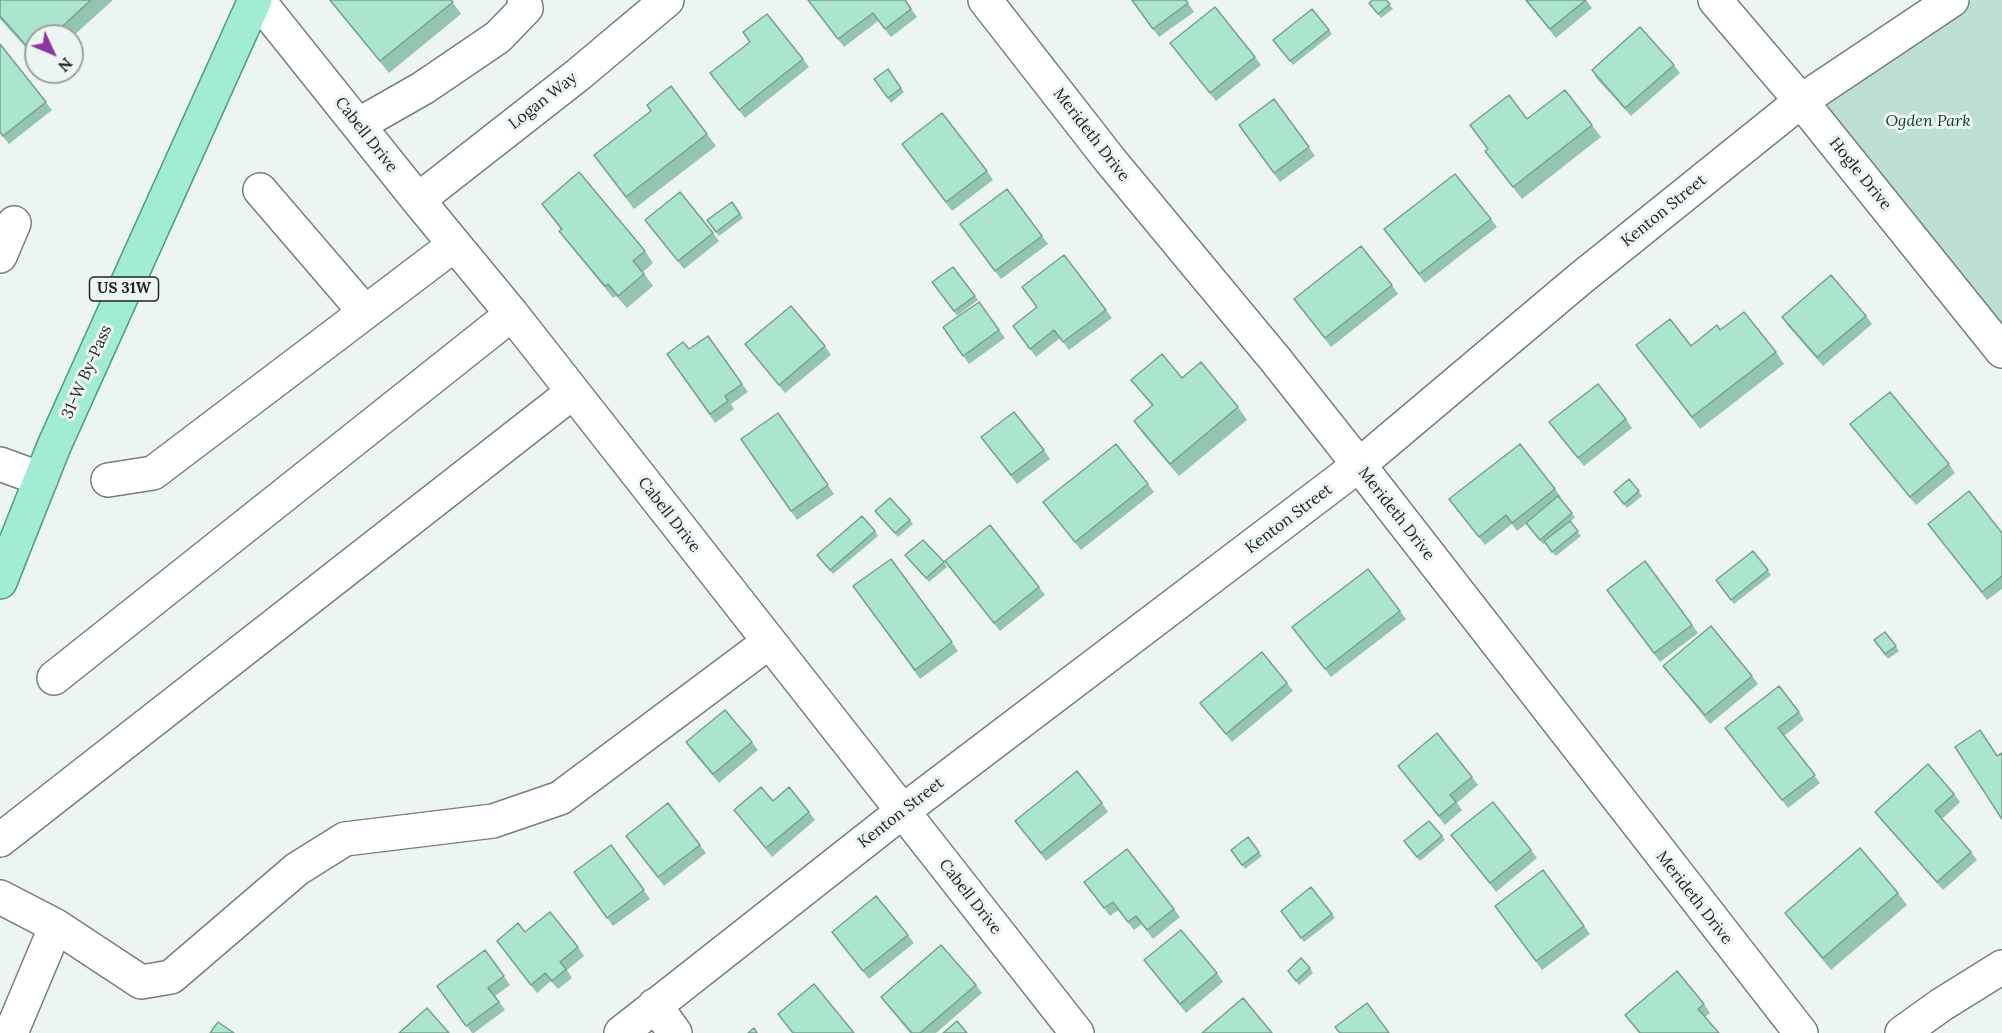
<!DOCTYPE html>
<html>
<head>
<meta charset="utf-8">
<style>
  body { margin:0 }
  #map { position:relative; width:2002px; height:1033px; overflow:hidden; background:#edf5f2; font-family:Lora,serif }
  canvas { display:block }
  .north { position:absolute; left:24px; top:24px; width:60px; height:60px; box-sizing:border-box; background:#edf5f2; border:2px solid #9ba29f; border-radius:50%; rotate:134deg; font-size:16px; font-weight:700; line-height:24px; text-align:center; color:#212523 }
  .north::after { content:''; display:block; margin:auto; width:21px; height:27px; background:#8c36a3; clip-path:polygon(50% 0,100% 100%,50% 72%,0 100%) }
</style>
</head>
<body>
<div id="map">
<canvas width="2002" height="1033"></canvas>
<div class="north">N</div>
</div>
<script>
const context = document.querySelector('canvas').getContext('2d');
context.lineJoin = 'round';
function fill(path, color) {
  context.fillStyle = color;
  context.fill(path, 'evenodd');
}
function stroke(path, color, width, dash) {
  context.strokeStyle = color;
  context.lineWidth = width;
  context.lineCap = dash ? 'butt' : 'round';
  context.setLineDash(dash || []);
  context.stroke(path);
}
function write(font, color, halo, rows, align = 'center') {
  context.font = font + ' Lora,serif';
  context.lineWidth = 6;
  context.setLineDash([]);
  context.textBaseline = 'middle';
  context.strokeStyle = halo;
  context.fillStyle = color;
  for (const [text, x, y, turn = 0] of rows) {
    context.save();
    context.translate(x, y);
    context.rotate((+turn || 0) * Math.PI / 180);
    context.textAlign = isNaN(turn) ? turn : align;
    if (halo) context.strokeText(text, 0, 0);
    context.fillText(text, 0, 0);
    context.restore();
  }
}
fill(new Path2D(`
  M1972 0H2002V335L1824 109 1827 102Z`), '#bee0d2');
const minor = new Path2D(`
  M258 0 418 200 512 314 1077 1033
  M985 0 1110 160 1275 359 1359 465 1801 1033
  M1715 0 1801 101 2002 351
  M358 125 423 88 498 37 526 8 524 0
  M260 190 364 311
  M418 200 579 74 667 0
  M0 256 14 223
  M0 464 41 479
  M108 480 153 473 454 245
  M54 678 512 314
  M0 840 573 392
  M0 897 56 926 11 1033
  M56 926 141 982 171 977 297 869 345 839 493 821 560 798 769 642
  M655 1005 675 1033
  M621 1033 903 811 1359 465 1581 278 1801 101 1952 0
  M1902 1033 1941 1005 2002 967`);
const major = new Path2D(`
  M0 582 54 446 255 0`);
stroke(minor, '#777f7c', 36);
stroke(major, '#4c9f83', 36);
stroke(minor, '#fff', 33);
stroke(major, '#a1ecd3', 33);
fill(new Path2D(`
  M0 0H113L72 37V36H36V59L0 19Z
  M329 0H451L461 14 389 73Z
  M808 0H905L917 17 891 37 878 21 844 47Z
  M1131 0H1186L1194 12 1159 37Z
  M1386 0 1393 9 1381 18 1369 3Z
  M1525 0H1586L1592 8 1556 38Z
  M1329 30 1332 34 1293 65 1276 44Z
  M750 42 803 59 809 67 745 118 710 73Z
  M1170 43 1255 57 1261 65 1216 101Z
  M0 44 52 110 9 144 0 133Z
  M1674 65 1680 73 1631 116 1597 79 1592 70Z
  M888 69 904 92 891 103 874 79Z
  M1274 99 1315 156 1280 182 1239 125Z
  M647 105 707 134 716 146 634 209 594 155 651 111Z
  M1527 119 1592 125 1601 137 1522 199 1485 151 1488 149 1470 125Z
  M902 144 987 171 993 180 952 211Z
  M1007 189 1048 244 1001 279 960 224Z
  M732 202 743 218 719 236 707 220Z
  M542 204 645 251 653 263 643 272 653 286 627 308 616 296 613 298 568 243 559 231 561 230Z
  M1491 219 1497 227 1425 283 1384 229Z
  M645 220 713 233 719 241 684 269Z
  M932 282 975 296 978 300 957 316Z
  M1392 285 1398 294 1331 347 1294 299Z
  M979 302 1005 338 969 364 943 327Z
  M1106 310 1112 318 1069 350 1060 338 1036 357 1013 326Z
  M1866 316 1872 324 1823 366 1788 326 1782 317Z
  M1720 330 1776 352 1784 364 1700 429 1636 345 1691 346Z
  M708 336 748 392 731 404 734 409 715 423 667 354 689 349Z
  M745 344 825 346 831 355 785 393Z
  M1182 378 1238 407 1247 420 1179 476 1143 434 1134 421 1152 406 1131 380Z
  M778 413 834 494 797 520 741 439Z
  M1626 419 1632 428 1584 466 1549 422Z
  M1850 424 1949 464 1955 473 1916 505Z
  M981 437 1044 450 1050 459 1017 484Z
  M1629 479 1642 496 1627 508 1614 492Z
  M1148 484 1154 492 1081 550 1043 502Z
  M1555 489 1561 497 1559 498 1575 517 1570 522 1581 536 1556 556 1545 543 1543 544 1526 524 1517 531 1512 524 1485 545 1449 499Z
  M875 511 910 520 913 524 898 537Z
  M1928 524 2002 533V589L1987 600Z
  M875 531 878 536 833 574 817 555Z
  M1753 551 1771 575 1734 604 1716 580Z
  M905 555 944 562 947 567 929 582Z
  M891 559 958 651 920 679 853 586Z
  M945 561 1039 587 1045 595 1000 631Z
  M1612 598 1692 625 1698 633 1660 662Z
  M1400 611 1406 619 1331 677 1298 635Z
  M1885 632 1899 651 1888 659 1874 640Z
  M1663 666 1752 676 1758 684 1710 724Z
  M1287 683 1293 691 1232 742 1200 703Z
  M1799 712 1804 720 1784 736 1820 783 1788 808 1725 728Z
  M686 742H752L758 750 719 783 692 751Z
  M1398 766 1472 777 1478 785 1457 803 1462 810 1445 825Z
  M1954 794 1960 802 1942 819 1971 852 1977 860 1943 890 1881 820 1875 812Z
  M773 801 809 812 815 820 772 857 734 810Z
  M1102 803 1108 812 1046 861 1015 821Z
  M1451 835 1531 850 1537 858 1496 892Z
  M626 836 700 845 706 853 664 886Z
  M1442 836 1445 840 1420 861 1407 846Z
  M1248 837 1262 856 1245 869 1231 850Z
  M611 845 650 899 613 926 574 872Z
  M1543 870 1590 934 1542 970 1495 906Z
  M1084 882 1174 909 1180 917 1153 939 1142 924 1134 930 1118 910 1110 916Z
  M1311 887 1335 918 1304 942 1281 911Z
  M1898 893 1907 905 1831 970 1794 925 1785 913Z
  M525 932 578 947 584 956 567 970 572 978 558 989 551 981 537 993 497 941Z
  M832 932 908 935 914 943 869 979Z
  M485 950 510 985 495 996 505 1010 474 1033H472L437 986Z
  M1144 960 1217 973 1223 982 1186 1013Z
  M1310 968 1313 973 1299 985 1291 975Z
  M976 985 982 993 936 1033H910L887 1005 881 997Z
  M1704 1004 1710 1013 1705 1017 1719 1033H1639L1625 1015Z`), '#94c5b1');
const building = new Path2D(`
  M0 0H91L52 36H36V50L33 53 0 16Z
  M330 0H451L453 2 380 61Z
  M808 0H905L911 9 885 29 873 13 838 39Z
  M1132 0H1186L1188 3 1153 29Z
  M1373 0H1386L1390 4 1378 14 1369 3Z
  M1526 0H1586L1550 29Z
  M1215 7 1255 57 1210 93 1170 43Z
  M1312 9 1329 30 1290 61 1273 40Z
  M767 14 803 59 739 110 710 73 750 42 743 32Z
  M1640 27 1674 65 1625 108 1592 70Z
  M0 44 46 102 3 136 0 132Z
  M888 69 901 88 888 98 874 79Z
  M671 86 707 134 626 197 594 155 651 111 647 105Z
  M1565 90 1592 125 1513 187 1485 151 1488 149 1470 125 1509 95 1527 119Z
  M1274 99 1309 147 1274 173 1239 125Z
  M942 113 987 171 946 202 902 144Z
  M579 172 645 251 633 261 644 274 618 296 608 284 605 286 559 231 562 229 542 204Z
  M1455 174 1491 219 1419 274 1384 229Z
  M1007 189 1042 236 995 271 960 224Z
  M680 192 713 233 678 261 645 220Z
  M732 202 740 214 716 232 707 220Z
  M1361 246 1392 285 1325 338 1294 299Z
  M1064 255 1106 310 1063 342 1054 330 1030 349 1013 326 1037 307 1022 287Z
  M953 267 975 296 954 311 932 282Z
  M1831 275 1866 316 1817 357 1782 317Z
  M979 302 999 330 963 356 943 327Z
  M791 306 825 346 779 385 745 344Z
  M1744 312 1776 352 1692 417 1636 345 1670 319 1691 346 1717 325 1720 330Z
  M708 336 742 384 725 396 728 401 710 414 667 354 683 342 689 349Z
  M1162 354 1182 378 1201 362 1238 407 1170 464 1134 421 1153 405 1131 380Z
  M1598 384 1626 419 1578 458 1549 422Z
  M1890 392 1949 464 1910 497 1850 424Z
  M1014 412 1044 450 1011 475 981 437Z
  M778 413 828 485 791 511 741 439Z
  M1116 444 1148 484 1075 542 1043 502Z
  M1520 444 1555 489 1512 523 1506 515 1479 537 1449 499Z
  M1629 479 1639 491 1624 504 1614 492Z
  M1969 491 2002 533V576L1982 592 1928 524Z
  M1558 496 1572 513 1540 540 1526 523Z
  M890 498 910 520 895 533 875 511Z
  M862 516 875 531 830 570 817 555Z
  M1570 521 1578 531 1552 552 1544 541Z
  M990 525 1039 587 994 623 945 561Z
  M923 540 944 562 926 578 905 555Z
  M1753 551 1768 570 1731 600 1716 580Z
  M891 559 952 642 915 670 853 586Z
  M1645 561 1692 625 1654 653 1607 590Z
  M1368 569 1400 611 1325 669 1292 627Z
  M1711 626 1752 676 1705 715 1663 666Z
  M1885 632 1896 646 1885 654 1874 640Z
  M1262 652 1287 683 1226 734 1200 703Z
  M1779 686 1799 712 1778 728 1815 775 1782 800 1725 728Z
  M725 710 752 742 713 774 686 742Z
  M1980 730 1997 756 2002 753V819L1955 747Z
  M1437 733 1472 777 1450 795 1456 802 1439 816 1398 766Z
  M1928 764 1954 794 1935 811 1971 852 1937 882 1875 812Z
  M1077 771 1102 803 1041 853 1015 821Z
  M761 787 773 801 789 787 809 812 766 848 734 810Z
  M1493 802 1531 850 1490 883 1451 835Z
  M668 803 700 845 658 877 626 836Z
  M1429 821 1442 836 1417 857 1404 841Z
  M1248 837 1259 852 1242 865 1231 850Z
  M611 845 644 890 607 918 574 872Z
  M1860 848 1898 893 1823 958 1785 913Z
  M1127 849 1174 909 1147 930 1136 916 1128 922 1113 902 1104 908 1084 882Z
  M1543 870 1584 926 1536 961 1495 906Z
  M1311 887 1332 914 1301 938 1281 911Z
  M876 896 908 935 863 971 832 932Z
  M550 912 578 947 560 962 566 969 552 981 545 973 531 985 497 941 518 923 525 932Z
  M1181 930 1217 973 1180 1004 1144 960Z
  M941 945 976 985 920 1033H912L881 997Z
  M485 950 504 976 488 988 499 1002 466 1026 437 986Z
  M1301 958 1310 968 1296 981 1288 971Z
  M1677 971 1704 1004 1698 1009 1719 1033H1640L1625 1015Z
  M814 984 854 1033H793L778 1014Z
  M1243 998 1272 1033H1202Z
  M1367 1003 1389 1033H1340L1335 1027Z
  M427 1008 449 1033H399Z
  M957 1021 967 1033H943Z
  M218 1022 234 1033H210Z
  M754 1028 757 1033H748Z`);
fill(building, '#ace5ce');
stroke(building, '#78a090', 1.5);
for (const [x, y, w] of [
  [124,289,69]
]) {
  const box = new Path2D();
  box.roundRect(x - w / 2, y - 12, w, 24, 4.5);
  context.fillStyle = '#edf5f2';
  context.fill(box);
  stroke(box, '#212523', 1.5);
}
write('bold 15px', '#212523', null, [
  ["US 31W",124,289]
]);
write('16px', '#212523', '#edf5f2', [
  ["Logan Way",543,101,-38],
  ["Cabell Drive",366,135,52],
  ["Merideth Drive",1091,135,52],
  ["Hogle Drive",1860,174,51],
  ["Kenton Street",1664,211,-39],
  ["31-W By-Pass",87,372,-66],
  ["Merideth Drive",1396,514,52],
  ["Cabell Drive",669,515,52],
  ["Kenton Street",1289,519,-37],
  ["Kenton Street",901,813,-38],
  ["Cabell Drive",970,897,52],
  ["Merideth Drive",1694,898,52]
]);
write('italic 16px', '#0b3c2d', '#edf5f2', [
  ["Ogden Park",1928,121]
]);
</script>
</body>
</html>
